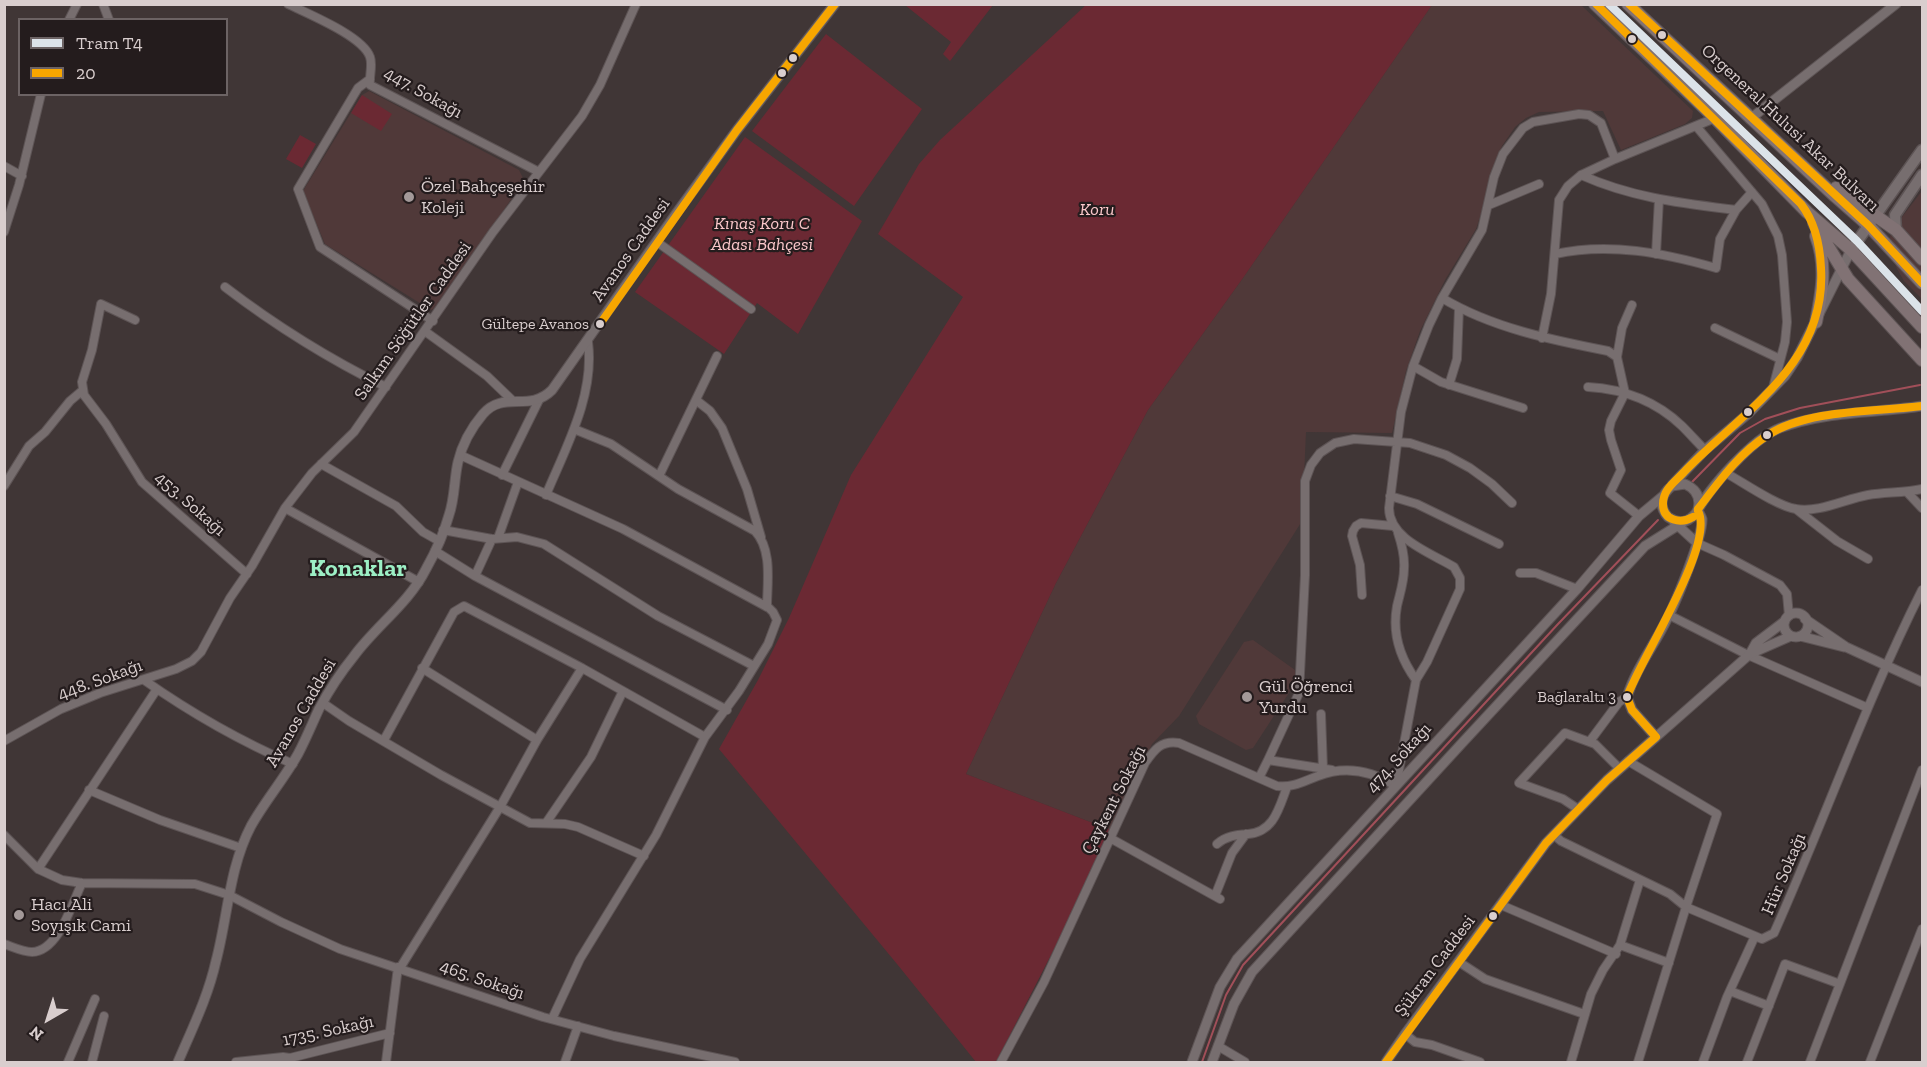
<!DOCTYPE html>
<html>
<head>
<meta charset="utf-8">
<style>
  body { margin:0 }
  #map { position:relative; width:1927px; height:1067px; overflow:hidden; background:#403636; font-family:"Zilla Slab",serif }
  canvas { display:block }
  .frame { position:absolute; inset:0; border:6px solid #d9cece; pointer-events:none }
  .legend { position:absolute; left:18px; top:18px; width:210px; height:78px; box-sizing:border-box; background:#241c1d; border:2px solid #6c6364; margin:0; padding:8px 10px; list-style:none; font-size:18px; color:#d9cece }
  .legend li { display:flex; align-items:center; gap:12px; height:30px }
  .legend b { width:30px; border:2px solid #6c6364 }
  .north { position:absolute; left:18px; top:989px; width:60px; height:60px; -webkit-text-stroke:4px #241c1d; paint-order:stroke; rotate:219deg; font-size:16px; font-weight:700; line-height:24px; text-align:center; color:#d9cece }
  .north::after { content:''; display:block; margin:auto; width:21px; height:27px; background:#d9cece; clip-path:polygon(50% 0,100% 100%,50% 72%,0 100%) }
</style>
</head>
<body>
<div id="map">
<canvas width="1927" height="1067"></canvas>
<div class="frame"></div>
<ul class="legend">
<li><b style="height:8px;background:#dce3e9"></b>Tram T4</li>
<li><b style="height:8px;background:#f7a600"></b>20</li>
</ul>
<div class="north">N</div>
</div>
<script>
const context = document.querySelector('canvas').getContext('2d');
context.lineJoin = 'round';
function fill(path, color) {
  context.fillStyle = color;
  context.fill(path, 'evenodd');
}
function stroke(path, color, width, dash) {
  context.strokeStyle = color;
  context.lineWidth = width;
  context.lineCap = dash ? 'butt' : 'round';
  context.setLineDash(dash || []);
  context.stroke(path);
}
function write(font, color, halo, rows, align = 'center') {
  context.font = font + ' "Zilla Slab",serif';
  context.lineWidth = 4.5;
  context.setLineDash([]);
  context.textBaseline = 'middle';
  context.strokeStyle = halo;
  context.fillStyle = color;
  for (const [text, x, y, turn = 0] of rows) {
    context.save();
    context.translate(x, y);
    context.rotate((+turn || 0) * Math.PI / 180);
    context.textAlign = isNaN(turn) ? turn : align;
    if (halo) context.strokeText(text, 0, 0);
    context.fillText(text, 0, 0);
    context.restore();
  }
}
fill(new Path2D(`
  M1432 5H1581L1693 111 1692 118 1685 124 1621 150 1603 111 1539 112 1526 118 1515 127 1502 146 1495 162 1489 190 1476 229 1445 280 1420 331 1406 371 1392 433 1306 432 1302 521 1179 716 1152 744 1111 830 966 774 1056 583 1148 410 1243 278Z
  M369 91 519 170 524 180 438 307 431 310 325 244 303 191 362 95Z
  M1922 191V299L1904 281 1897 269 1892 255 1890 239 1891 231Z
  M1253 640 1295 670 1298 679 1253 748 1246 750 1199 724 1196 716 1244 642Z`), '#503939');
fill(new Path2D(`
  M905 5V4L993 5 950 61 943 54 951 42Z
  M1086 5H1432L1243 278 1148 410 1056 583 966 774 1111 830 1069 920 996 1062H976L897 964 719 749 758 680 789 618 851 475 963 297 878 234 919 164 940 140Z
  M826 34 922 109 854 206 752 131Z
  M362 95 392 114 381 131 351 113Z
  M300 135 316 144 302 168 286 159Z
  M745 137 862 221 798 334 757 303 724 354 635 292Z`), '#6b2933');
stroke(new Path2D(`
  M1692 482 1740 433 1765 419 1800 408 1920 385
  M1202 1062 1226 995 1243 965 1558 624 1658 520`), '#a14f59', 2);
const minor = new Path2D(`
  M103 4 109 20
  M288 4C308 14 363 36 370 57 373 65 369 76 370 85L539 172
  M69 20 77 4
  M370 79 358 88 298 189 320 247 433 321
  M1696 126 1762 204 1778 236 1782 255 1787 322 1785 342 1773 388
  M4 166 22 176
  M1581 175C1633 198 1680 203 1736 210
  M1489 205 1539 184
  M4 232 19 185 41 94
  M657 242 751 309
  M1555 254C1609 242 1664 253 1716 268L1720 239 1736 210 1752 192
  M1656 254 1659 199
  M225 287C276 326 329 359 386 387
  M1442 298C1492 328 1552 340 1608 351L1617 357 1625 393 1611 421 1609 430 1611 440 1621 470 1610 493 1639 516
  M135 320 101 304 92 350 82 382 84 395 106 424 142 482 247 574
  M1715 328 1780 359
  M426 332 487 376 513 401
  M1542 338 1551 294 1559 200 1568 186 1581 175 1615 159 1715 118
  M1617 357 1622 328 1632 305
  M1413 366 1441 382 1523 408
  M1449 385 1457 359 1459 308
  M1588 387C1623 389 1656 401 1682 426 1690 434 1697 442 1705 450
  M696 400 710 411 722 428 747 489 761 537
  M574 429 611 444 678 489 755 531C773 550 767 584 767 607
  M460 455 623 529 769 608 773 612 777 620 768 644 739 691 705 737 656 835 580 959 552 1019
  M321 464 396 506 423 532 439 541
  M1726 473C1744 483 1777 506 1796 509 1819 513 1845 499 1868 495 1886 492 1904 493 1922 489
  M502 475 539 400
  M659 476 717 356
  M4 486 29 446 45 432 70 401 83 390
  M1907 492 1922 508
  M546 495C566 447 595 395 588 342
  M1390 496 1417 504 1499 544
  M285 508 419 582
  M1796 509 1837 541 1868 559
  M443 530 492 539 517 537 544 544 658 616 754 666
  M1398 533C1402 545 1405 557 1404 569 1404 582 1400 593 1397 606 1392 633 1400 658 1416 680
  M498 538 518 482
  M1697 543 1724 555 1780 585 1787 594 1789 616
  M435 551 475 576 727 710
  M1520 573H1536L1577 589
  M475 576 492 539
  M1362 595 1360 565 1352 536 1353 531 1356 526 1361 523 1393 526
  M1669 615 1748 655 1868 708
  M422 668 537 740
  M144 680C191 713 240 741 293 764
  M323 703 349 721 441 775 530 823 565 824 578 827 644 856
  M1321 714 1323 769
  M384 740 454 612 464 606 582 668 705 737
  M4 741 61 709 100 693 176 669 192 661 201 652 230 598 252 566 285 508 312 473 354 432 493 232 582 116 600 85 636 4
  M1590 741 1619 702 1627 697
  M1268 760 1299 693 1305 575V481L1311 465 1320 453 1335 443 1354 439 1410 443 1446 455 1470 468 1492 484 1512 503
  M1259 778 1268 760 1332 770
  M89 790 160 820 241 848
  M1578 809 1563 799 1519 783 1565 733 1595 744 1619 768
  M546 823 591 757 623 691
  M4 835 38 869 62 880 82 883 195 884 229 895 281 922 340 949 543 1017 614 1036 735 1062
  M1554 835 1561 841 1670 894 1686 907 1717 814 1628 761
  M1110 838 1220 899
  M1217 844C1226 836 1236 835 1248 834 1274 832 1279 808 1287 787
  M38 869 157 689
  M1215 896 1232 853 1246 834
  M1501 905 1616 954
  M4 944C13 947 23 952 32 952 59 951 72 903 82 883
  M1620 945 1640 880
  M1459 962 1485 979 1584 1014
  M400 968 500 807 537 740 582 668
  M1730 991 1769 1006
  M1405 1034 1415 1042 1432 1045 1480 1062
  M1218 1046 1245 1062
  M68 1062 95 999
  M92 1062 104 1016
  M236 1062 283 1057 290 1058 390 1033
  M386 1062 398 967
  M565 1062 578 1026
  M1001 1062 1044 982 1145 763C1154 750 1161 740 1179 743L1277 786C1293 788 1304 781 1318 776 1346 765 1372 771 1396 786L1416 680 1427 662 1460 589V578L1454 567C1431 553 1389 539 1389 508L1401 412 1413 366 1429 325 1442 298 1482 230 1494 177 1503 154 1523 128 1533 122 1579 114 1589 115 1601 123 1615 159
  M1571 1062 1591 994 1603 970 1620 945 1669 963
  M1638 1062 1686 907 1762 939 1774 933C1825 819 1866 701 1922 590
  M1703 1062 1727 997 1755 936
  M1747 1062 1785 964 1840 984
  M1810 1062 1922 770
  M1870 1062 1922 929`);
const tertiary = new Path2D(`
  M1750 119 1896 4
  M1672 485 1705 450 1749 413 1785 376 1797 358 1851 250
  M1698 509C1701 497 1696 489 1685 484L1672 486C1660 495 1659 507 1668 517 1679 524 1688 523 1696 513 1710 487 1752 439 1780 428 1825 411 1876 413 1922 406
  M1674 522 1697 543
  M1784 625a12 12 0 1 1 24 0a12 12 0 1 1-24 0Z
  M1805 619 1846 647 1922 682
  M1800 636 1844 647
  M1750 654 1791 636
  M1656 737 1750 654 1756 643 1785 621
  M178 1062C192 1029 208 997 216 961 228 916 229 868 251 826 265 801 284 779 298 754 306 739 312 724 319 709 329 690 341 672 354 656 376 626 409 603 426 569 435 553 444 533 449 515 455 498 454 479 458 462 462 445 472 427 483 414 504 390 529 413 552 390L678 211 737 130 835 4
  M1192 1062 1220 987 1237 959 1577 589 1639 516 1663 496
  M1212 1062 1234 1004 1252 972 1463 742 1645 546 1685 521
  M1386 1062 1405 1034 1546 843 1607 780 1656 737 1632 710 1627 697C1636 668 1654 646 1667 619 1676 602 1703 536 1702 519 1701 516 1699 513 1698 511`);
const secondary = new Path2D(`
  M1896 230 1895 215 1922 175
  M1851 250 1922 150`);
const primary = new Path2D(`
  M1595 4 1715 118 1807 212 1851 250 1922 327
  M1628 4 1835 196 1868 225 1922 283
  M1836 188 1896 230 1922 259
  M1814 223 1848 279 1922 360
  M1816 322C1822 292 1827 265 1816 236`);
stroke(minor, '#5d5455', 10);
stroke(tertiary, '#5d5455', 11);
stroke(secondary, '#5d5455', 13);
stroke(primary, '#5d5455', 14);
stroke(minor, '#776e6f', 8);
stroke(tertiary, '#776e6f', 9);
stroke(secondary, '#776e6f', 10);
stroke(primary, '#817274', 12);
stroke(new Path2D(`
  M1596 4 1801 204C1815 222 1820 246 1821 268 1827 364 1742 412 1684 472 1675 482 1663 489 1663 504 1663 521 1681 524 1693 517
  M1629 4 1868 225 1922 283
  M600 324 737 130 835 4
  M1698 509C1718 483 1739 453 1768 435 1808 409 1875 412 1922 406
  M1386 1062 1546 843 1607 780 1656 737 1632 710 1627 697C1640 660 1716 544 1698 511`), '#f7a600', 8);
stroke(new Path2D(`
  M1609 4 1857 241 1922 311`), '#dce3e9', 8);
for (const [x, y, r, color] of [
  [1662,35,5,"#d9cece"],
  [1632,39,5,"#d9cece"],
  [793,58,5,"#d9cece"],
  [782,73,5,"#d9cece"],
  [409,197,6,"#a39999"],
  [600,324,5,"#d9cece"],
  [1748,412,5,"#d9cece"],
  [1767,435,5,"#d9cece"],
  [1247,697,6,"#a39999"],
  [1627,697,5,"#d9cece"],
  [19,915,6,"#a39999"],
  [1493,916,5,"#d9cece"]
]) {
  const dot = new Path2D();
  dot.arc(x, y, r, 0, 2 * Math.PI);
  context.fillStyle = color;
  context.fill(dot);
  stroke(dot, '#241c1d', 2);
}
write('16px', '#d9cece', '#241c1d', [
  ["Gültepe Avanos",589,324],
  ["Bağlaraltı 3",1616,697]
], 'right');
write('18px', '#d9cece', '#241c1d', [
  ["447. Sokağı",423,93,29],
  ["Orgeneral Hulusi Akar Bulvarı",1790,128,43],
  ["Avanos Caddesi",631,250,-55],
  ["Salkım Söğütler Caddesi",413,321,-55],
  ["453. Sokağı",190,504,41],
  ["448. Sokağı",100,680,-20],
  ["Avanos Caddesi",301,713,-60],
  ["474. Sokağı",1399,758,-48],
  ["Çaykent Sokağı",1114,800,-63],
  ["Hür Sokağı",1784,874,-67],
  ["Şükran Caddesi",1435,966,-53],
  ["465. Sokağı",482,980,19],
  ["1735. Sokağı",328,1031,-12]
]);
write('18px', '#d9cece', '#241c1d', [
  ["Özel Bahçeşehir",421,187],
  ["Koleji",421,208],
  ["Gül Öğrenci",1259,687],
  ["Yurdu",1259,708],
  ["Hacı Ali",31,905],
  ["Soyışık Cami",31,926]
], 'left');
write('italic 18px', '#fbc7ca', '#241c1d', [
  ["Koru",1097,210],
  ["Kınaş Koru C",762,224],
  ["Adası Bahçesi",762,245]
]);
write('bold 24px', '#9cefc5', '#241c1d', [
  ["Konaklar",358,569]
]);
</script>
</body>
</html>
